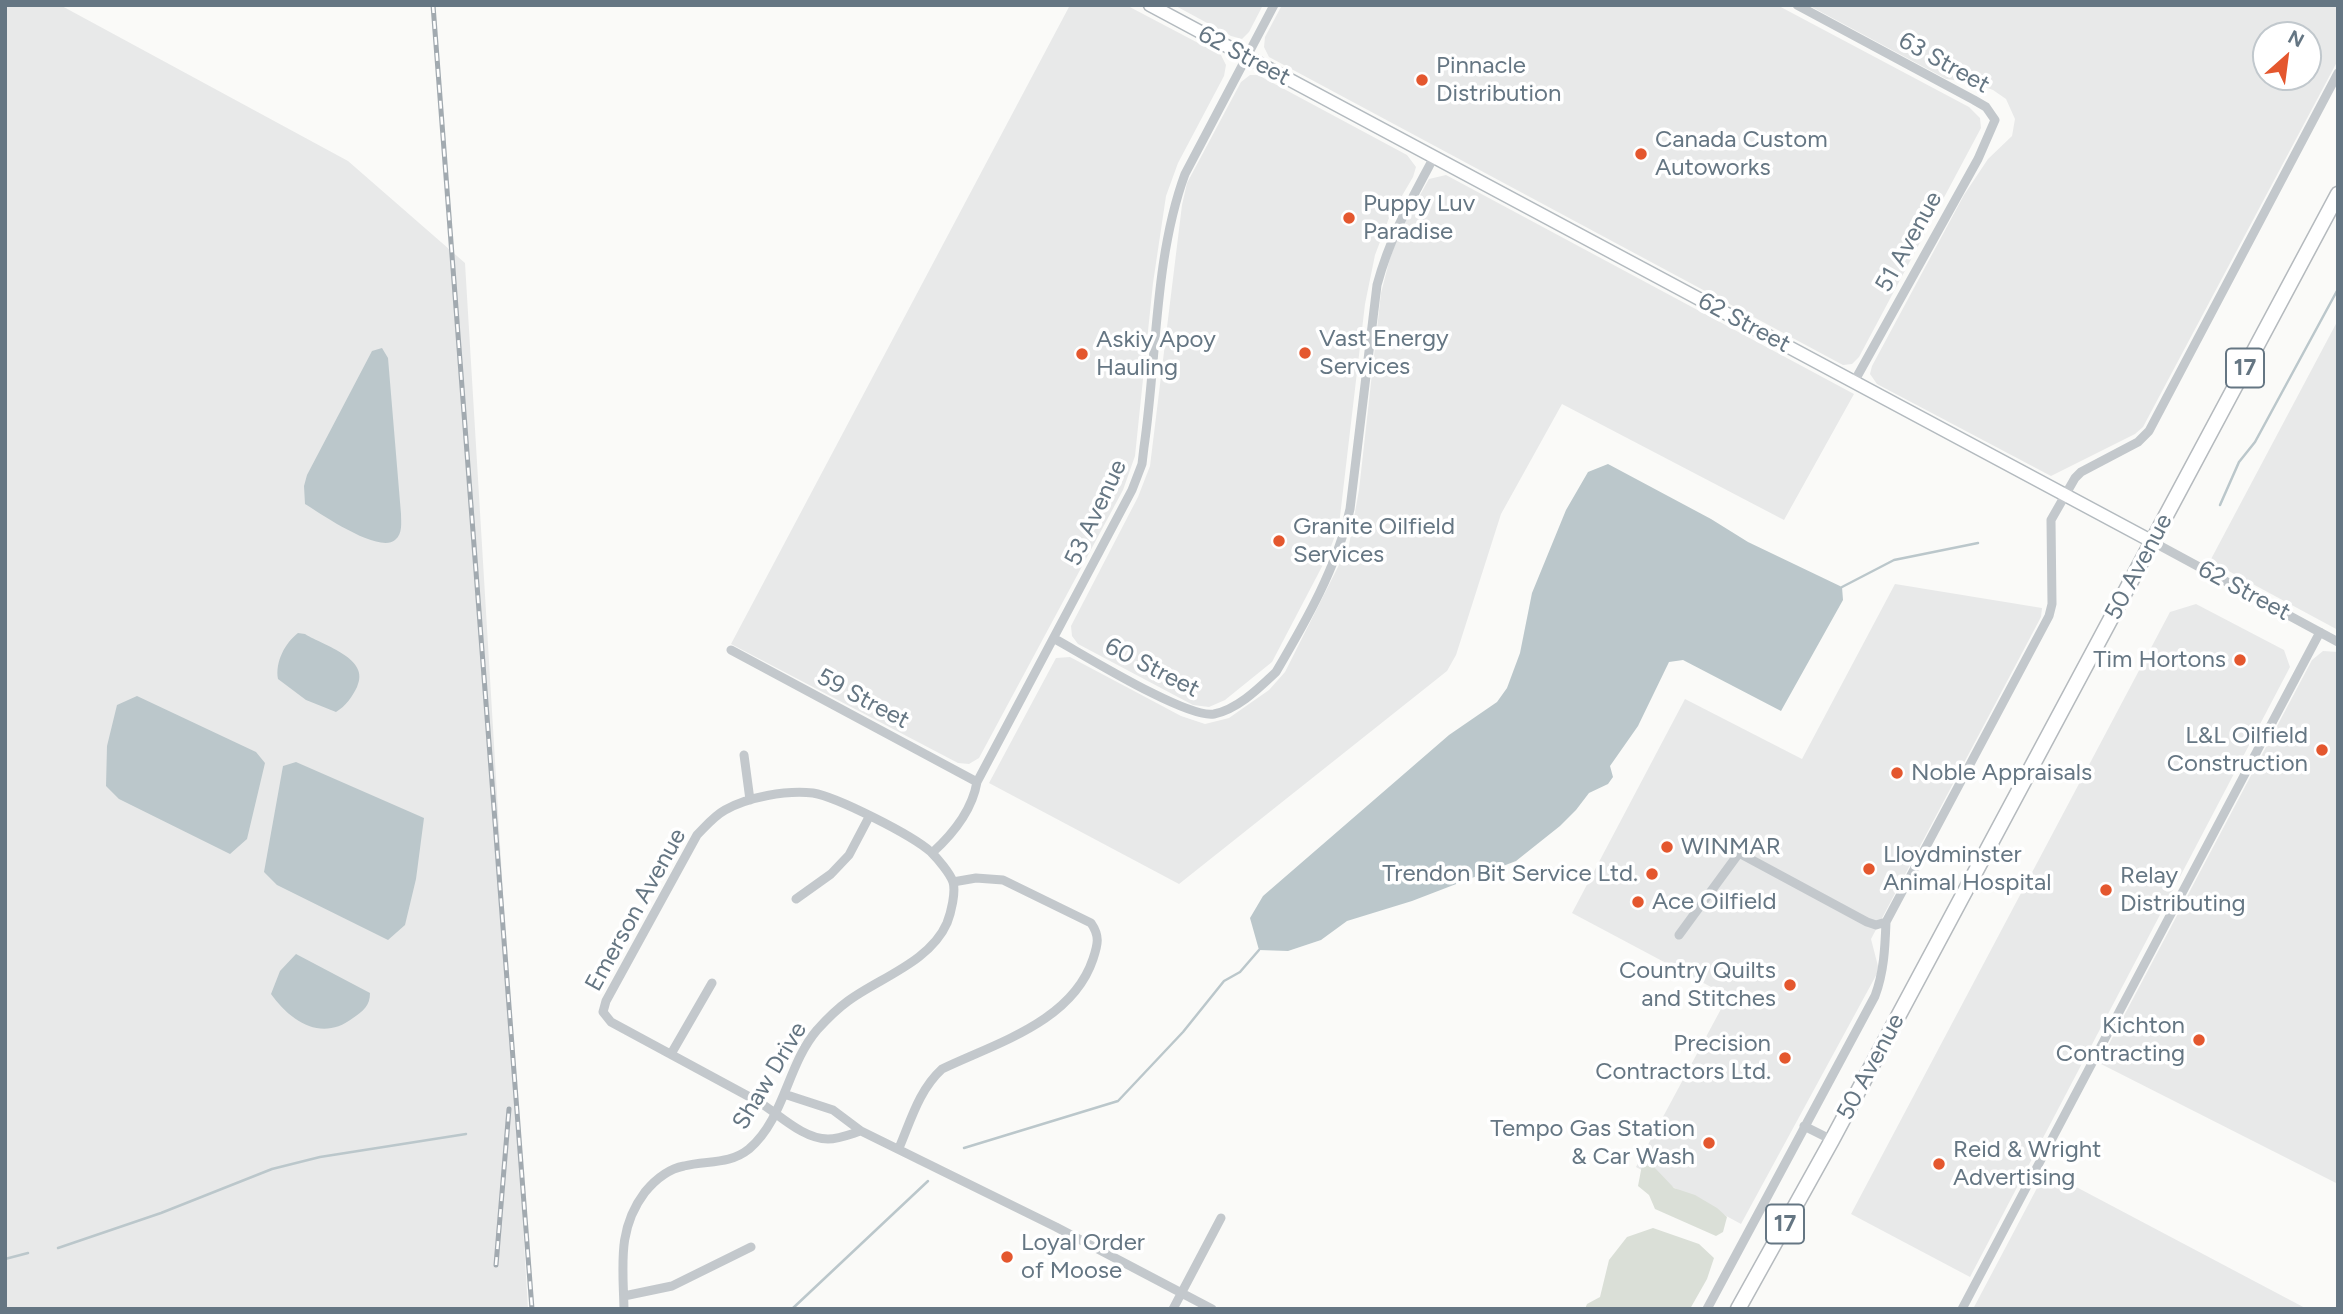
<!DOCTYPE html>
<html>
<head>
<meta charset="utf-8">
<style>
  body { margin:0 }
  #map { position:relative; width:2343px; height:1314px; overflow:hidden; background:#fafaf8; font-family:Figtree,sans-serif }
  canvas { display:block }
  .frame { position:absolute; inset:0; border:7px solid #657683; pointer-events:none }
  .north { position:absolute; left:2252px; top:21px; width:70px; height:70px; box-sizing:border-box; background:#fff; border:2px solid #c1c8cd; border-radius:50%; rotate:28deg; font-size:19px; font-weight:700; line-height:28px; text-align:center; color:#657683 }
  .north::after { content:''; display:block; margin:auto; width:24px; height:32px; background:#e4572e; clip-path:polygon(50% 0,100% 100%,50% 72%,0 100%) }
</style>
</head>
<body>
<div id="map">
<canvas width="2343" height="1314"></canvas>
<div class="frame"></div>
<div class="north">N</div>
</div>
<script>
const context = document.querySelector('canvas').getContext('2d');
context.lineJoin = 'round';
function fill(path, color) {
  context.fillStyle = color;
  context.fill(path, 'evenodd');
}
function stroke(path, color, width, dash) {
  context.strokeStyle = color;
  context.lineWidth = width;
  context.lineCap = dash ? 'butt' : 'round';
  context.setLineDash(dash || []);
  context.stroke(path);
}
function write(font, color, halo, rows, align = 'center') {
  context.font = font + ' Figtree,sans-serif';
  context.lineWidth = 7;
  context.setLineDash([]);
  context.textBaseline = 'middle';
  context.strokeStyle = halo;
  context.fillStyle = color;
  for (const [text, x, y, turn = 0] of rows) {
    context.save();
    context.translate(x, y);
    context.rotate((+turn || 0) * Math.PI / 180);
    context.textAlign = isNaN(turn) ? turn : align;
    if (halo) context.strokeText(text, 0, 0);
    context.fillText(text, 0, 0);
    context.restore();
  }
}
fill(new Path2D(`
  M5 5H60L348 161 465 263 528 1309H5Z
  M1070 5H1126L1221 55 1226 65 1224 76 1178 163 1166 196 1153 283 1135 456 1123 490 979 758 969 764 958 763 731 644Z
  M1174 5H1263L1249 32 1242 39 1231 36Z
  M1282 5H1777L1969 107 1980 118 1981 128 1859 357 1852 364 1843 365 1269 57 1264 47 1265 37Z
  M1808 5H2338V60L2143 427 2135 434 2051 476 1877 384 1870 374 1872 366 1964 195 1988 159 2012 136 2015 119 2006 99 1993 90 1974 83 1946 79ZM2308 35V77H2266V35Z
  M1250 75H1258L1407 155 1416 167 1413 177 1389 218 1375 255 1365 304 1339 525 1327 557 1272 662 1225 700 1209 707 1193 705 1078 644 1072 636 1071 626 1138 497 1150 466 1182 205 1187 183 1241 82Z
  M1446 175 1854 394 1784 520 1562 404 1501 514 1456 655 1447 671 1179 884 989 783 1056 658 1070 657 1181 716 1205 724 1229 718 1269 690 1285 672 1349 545 1359 490 1381 293 1390 258 1402 227 1429 179Z
  M2338 320V630L2210 561Z
  M1895 584 2042 608 2041 617 1871 939 1879 970 1741 1224 1636 1167 1728 996 1572 913 1685 699 1802 759Z
  M2196 604 2284 650 2290 667 1970 1277 1851 1214 2170 612Z
  M2323 651 2338 652V1184L2099 1063 2312 660Z
  M2046 1171 2307 1309H1973Z`), '#e8e9e9');
fill(new Path2D(`
  M1642 1165 1654 1167 1674 1188 1695 1195 1717 1208 1727 1217 1723 1232 1716 1236 1655 1209 1649 1195 1638 1186Z
  M1653 1228 1699 1244 1714 1258 1707 1279 1690 1309H1585L1587 1304 1600 1297 1609 1260 1627 1237Z`), '#dadfd7');
fill(new Path2D(`
  M382 348 388 358 401 514C401 522 403 534 395 540 379 554 321 514 305 504L304 486 307 475 372 351Z
  M1608 464 1711 519 1748 542 1842 587 1843 600 1781 711 1683 660 1669 662 1638 726 1610 766 1613 777 1608 784 1589 793 1576 810 1560 826 1516 861 1412 901 1347 921 1321 940 1288 951 1259 950 1250 918 1263 896 1449 735 1497 702 1507 688 1520 653 1532 593 1566 510 1588 472Z
  M298 633 305 634C324 646 371 658 357 687 352 697 346 706 336 712L306 700 278 679C275 662 285 643 298 633Z
  M137 696 256 752 265 763 247 839 230 854 119 799 106 786 107 746 117 705Z
  M296 762 424 818 416 879 405 925 388 940 277 885 264 872 283 766Z
  M296 954 370 993C370 1006 363 1011 353 1018 322 1042 291 1022 271 994L280 971Z`), '#bbc7cb');
stroke(new Path2D(`
  M2220 505 2239 462 2255 442 2338 289
  M1842 587 1894 560 1978 543
  M964 1148 1118 1101 1183 1032 1224 981 1240 972 1259 950
  M58 1248 161 1213 272 1169 320 1157 466 1134
  M5 1259 28 1253
  M792 1309 928 1181`), '#bbc7cb', 2.5);
const secondary = new Path2D(`
  M1150 5 2153 542`);
const primary = new Path2D(`
  M1738 1309 1832 1140 2338 194`);
stroke(secondary, '#b3babf', 15);
stroke(primary, '#b5babe', 17);
stroke(new Path2D(`
  M1797 5 1974 100 1986 107 1995 120 1978 159 1854 382
  M2153 542 2338 642
  M1055 639C1084 655 1187 719 1214 714 1238 709 1259 688 1276 672 1306 621 1337 567 1350 509L1377 285C1390 237 1411 200 1434 157
  M731 650 977 782
  M744 755 750 800
  M932 853C953 834 972 811 977 782L1132 490 1142 464 1144 447C1157 359 1154 258 1185 174L1274 5
  M796 899 831 874 849 855 869 817
  M1679 935 1739 853 1867 922 1876 925 1886 922
  M671 1054 712 983
  M784 1094 833 1110 861 1131 1056 1227 1212 1309
  M1804 1126 1832 1140
  M899 1148C911 1120 919 1090 942 1069 996 1043 1072 1022 1093 959 1098 944 1100 936 1091 923L1003 880 976 878 953 882
  M624 1296 672 1286 751 1247
  M624 1309C623 1265 617 1229 645 1192 655 1180 668 1169 684 1166 707 1160 729 1165 749 1149 785 1118 787 1065 817 1030 826 1020 837 1009 848 1001 879 978 930 962 947 923 951 913 956 892 953 882 950 873 937 858 931 852 912 835 837 797 813 793 786 790 748 797 725 810 714 816 706 826 697 835L606 1001 603 1012 611 1022 759 1102C780 1115 803 1139 828 1139 839 1139 851 1134 861 1131
  M1173 1309 1221 1218
  M1707 1309 1875 996C1884 972 1885 948 1886 922L2049 616 2052 604 2051 520 2075 478 2081 472 2138 442 2149 431 2338 73
  M1962 1309 2320 632`), '#c3c8cc', 9);
stroke(secondary, '#fff', 12);
stroke(primary, '#fff', 14);
const rail = new Path2D(`
  M433 5 532 1309
  M496 1265 509 1109`);
stroke(rail, '#a2aab0', 5);
stroke(rail, '#fff', 2.5, [8]);
for (const [x, y, r, color] of [
  [1422,80,7,"#e4572e"],
  [1641,154,7,"#e4572e"],
  [1349,218,7,"#e4572e"],
  [1305,353,7,"#e4572e"],
  [1082,354,7,"#e4572e"],
  [1279,541,7,"#e4572e"],
  [2240,660,7,"#e4572e"],
  [2322,750,7,"#e4572e"],
  [1897,773,7,"#e4572e"],
  [1667,847,7,"#e4572e"],
  [1869,869,7,"#e4572e"],
  [1652,874,7,"#e4572e"],
  [2106,890,7,"#e4572e"],
  [1638,902,7,"#e4572e"],
  [1790,985,7,"#e4572e"],
  [2199,1040,7,"#e4572e"],
  [1785,1058,7,"#e4572e"],
  [1709,1143,7,"#e4572e"],
  [1939,1164,7,"#e4572e"],
  [1007,1257,7,"#e4572e"]
]) {
  const dot = new Path2D();
  dot.arc(x, y, r, 0, 2 * Math.PI);
  context.fillStyle = color;
  context.fill(dot);
  stroke(dot, '#fff', 2.5);
}
for (const [x, y, w] of [
  [2245,368,38],
  [1785,1224,38]
]) {
  const box = new Path2D();
  box.roundRect(x - w / 2, y - 19.5, w, 39, 5);
  context.fillStyle = '#fff';
  context.fill(box);
  stroke(box, '#657683', 2);
}
write('bold 23px', '#657683', null, [
  ["17",2245,368],
  ["17",1785,1224]
]);
write('24px', '#657683', '#fff', [
  ["62 Street",1244,56,28],
  ["63 Street",1944,63,29],
  ["51 Avenue",1909,242,-61],
  ["62 Street",1744,323,28],
  ["53 Avenue",1096,513,-65],
  ["50 Avenue",2139,567,-62],
  ["62 Street",2244,591,28],
  ["60 Street",1152,668,27],
  ["59 Street",863,699,28],
  ["Emerson Avenue",636,910,-61],
  ["50 Avenue",1871,1067,-62],
  ["Shaw Drive",770,1076,-59]
]);
write('24px', '#657683', '#fff', [
  ["Pinnacle",1436,66],
  ["Distribution",1436,94],
  ["Canada Custom",1655,140],
  ["Autoworks",1655,168],
  ["Puppy Luv",1363,204],
  ["Paradise",1363,232],
  ["Vast Energy",1319,339],
  ["Services",1319,367],
  ["Askiy Apoy",1096,340],
  ["Hauling",1096,368],
  ["Granite Oilfield",1293,527],
  ["Services",1293,555],
  ["Tim Hortons",2226,660,"right"],
  ["L&L Oilfield",2308,736,"right"],
  ["Construction",2308,764,"right"],
  ["Noble Appraisals",1911,773],
  ["WINMAR",1681,847],
  ["Lloydminster",1883,855],
  ["Animal Hospital",1883,883],
  ["Trendon Bit Service Ltd.",1638,874,"right"],
  ["Relay",2120,876],
  ["Distributing",2120,904],
  ["Ace Oilfield",1652,902],
  ["Country Quilts",1776,971,"right"],
  ["and Stitches",1776,999,"right"],
  ["Kichton",2185,1026,"right"],
  ["Contracting",2185,1054,"right"],
  ["Precision",1771,1044,"right"],
  ["Contractors Ltd.",1771,1072,"right"],
  ["Tempo Gas Station",1695,1129,"right"],
  ["& Car Wash",1695,1157,"right"],
  ["Reid & Wright",1953,1150],
  ["Advertising",1953,1178],
  ["Loyal Order",1021,1243],
  ["of Moose",1021,1271]
], 'left');
</script>
</body>
</html>
